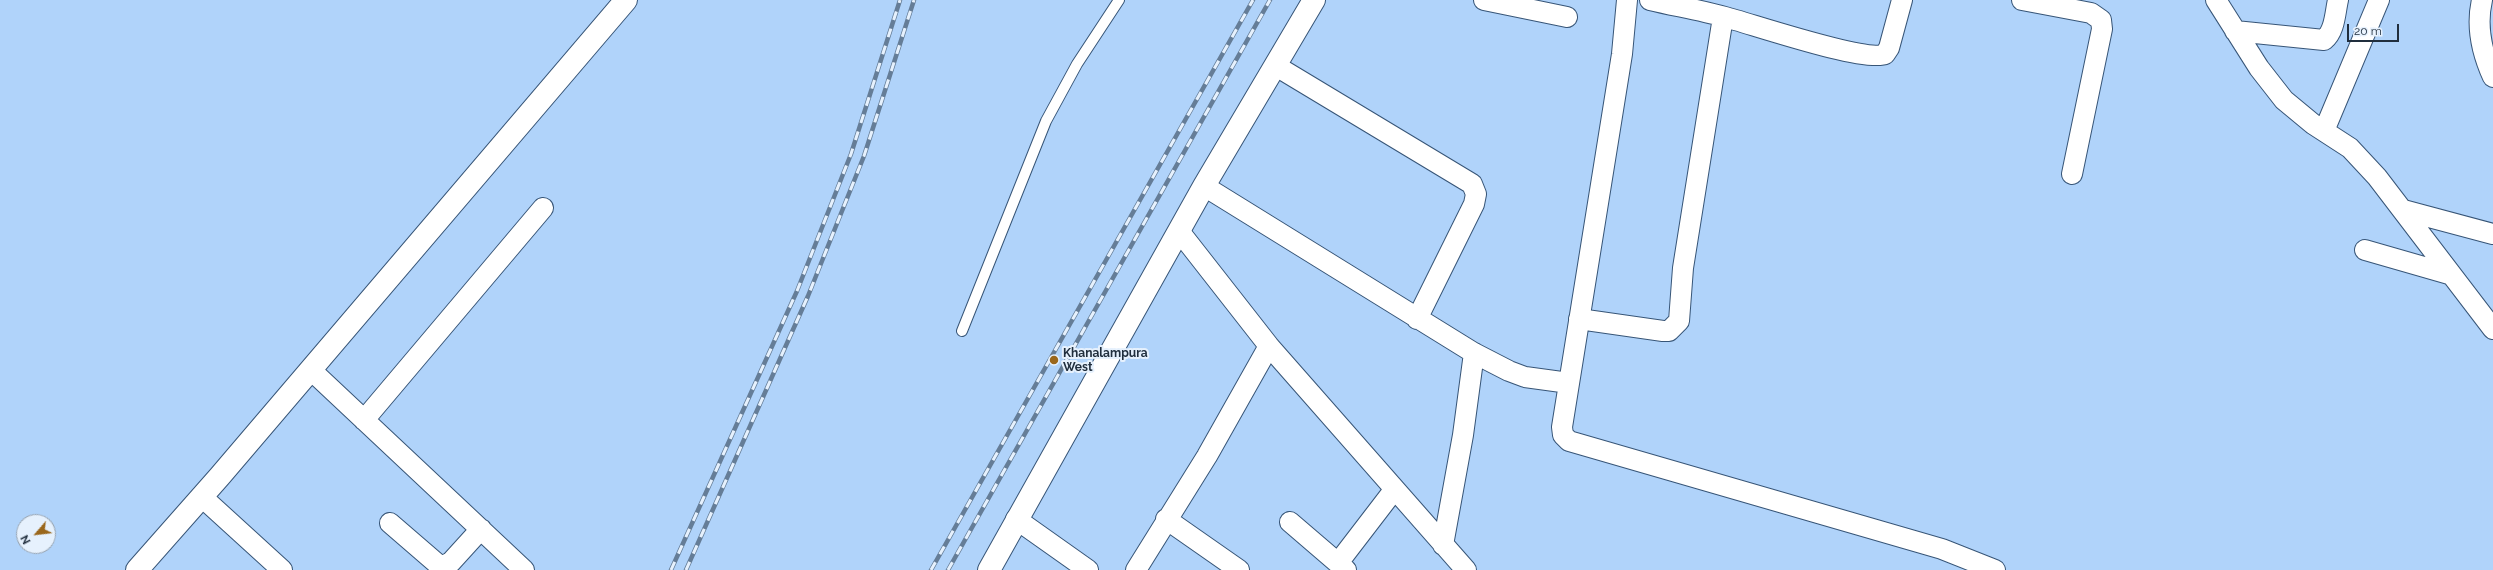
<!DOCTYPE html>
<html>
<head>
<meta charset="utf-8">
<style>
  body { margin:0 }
  #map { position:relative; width:2493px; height:570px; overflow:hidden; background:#b0d3fa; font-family:Raleway,sans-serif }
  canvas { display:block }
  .north { position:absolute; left:16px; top:514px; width:40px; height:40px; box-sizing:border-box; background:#e6f1fd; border:1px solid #97a3b0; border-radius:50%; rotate:242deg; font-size:11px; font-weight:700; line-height:16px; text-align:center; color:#202e3d }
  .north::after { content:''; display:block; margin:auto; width:14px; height:18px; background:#9a671c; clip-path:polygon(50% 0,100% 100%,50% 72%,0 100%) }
  .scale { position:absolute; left:2347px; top:24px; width:52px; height:18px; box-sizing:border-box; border:2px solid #202e3d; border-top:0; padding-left:5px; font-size:12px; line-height:14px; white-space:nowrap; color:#202e3d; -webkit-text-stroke:3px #e6f1fd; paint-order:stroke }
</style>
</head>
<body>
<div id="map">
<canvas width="2493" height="570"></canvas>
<div class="north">N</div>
<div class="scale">20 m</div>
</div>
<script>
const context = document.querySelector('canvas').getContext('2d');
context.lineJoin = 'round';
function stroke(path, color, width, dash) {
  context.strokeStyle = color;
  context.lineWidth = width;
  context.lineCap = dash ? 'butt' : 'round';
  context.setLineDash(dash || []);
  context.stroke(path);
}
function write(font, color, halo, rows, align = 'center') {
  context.font = font + ' Raleway,sans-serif';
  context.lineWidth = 4;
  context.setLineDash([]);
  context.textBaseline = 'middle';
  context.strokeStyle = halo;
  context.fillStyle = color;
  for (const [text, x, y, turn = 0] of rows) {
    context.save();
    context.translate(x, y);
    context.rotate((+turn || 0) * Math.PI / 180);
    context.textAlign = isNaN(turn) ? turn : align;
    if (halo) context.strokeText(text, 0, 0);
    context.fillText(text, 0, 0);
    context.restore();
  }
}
const service = new Path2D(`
  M962 331 1046 121 1077 64 1119 0`);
const minor = new Path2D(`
  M1484 0 1567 17
  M1627 0 1622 54 1562 427 1563 435 1569 441 1942 549 1995 570
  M1650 0C1675 6 1700 10 1725 17 1752 24 1866 63 1885 54L1889 48 1902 0
  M2022 0 2091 13 2101 20 2102 29 2072 174
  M2216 0 2259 68 2284 100 2313 124 2350 148 2377 177 2493 329
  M2482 0C2476 26 2482 53 2493 77
  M2235 31 2324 40C2335 31 2335 13 2338 0
  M1276 66 1472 184 1476 194 1474 204 1417 319
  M2324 131 2379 0
  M1204 186 1474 353 1509 371 1525 377 1569 383
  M2403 210 2493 234
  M1179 231 1269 346 1466 570
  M2365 250 2452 275
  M1579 319 1663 331H1669L1679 321 1683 268 1723 17
  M311 370 524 570
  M364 420 543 208
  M202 497 282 570
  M1016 519 1088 570
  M1166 519 1239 570
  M1290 522 1346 570
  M390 523 441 567 451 562 481 529
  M1443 545 1463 435 1474 353
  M1338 563 1394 490
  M1136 570 1207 456 1269 346`);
const tertiary = new Path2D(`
  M137 570 220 476 626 0`);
const secondary = new Path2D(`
  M989 570 1204 186 1314 0`);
stroke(service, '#375577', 12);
stroke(minor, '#375577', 22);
stroke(tertiary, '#375577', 24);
stroke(secondary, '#375577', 24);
stroke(service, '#fff', 10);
stroke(minor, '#fff', 20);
stroke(tertiary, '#fff', 22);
stroke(secondary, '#fff', 22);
const rail = new Path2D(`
  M671 570 797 291 851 154 900 0
  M686 570 808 296 864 156 914 0
  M931 570 1253 0
  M948 570 1270 0`);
stroke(rail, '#657d97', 4.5);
stroke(rail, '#e6f1fd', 3, [9]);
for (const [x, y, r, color] of [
  [1054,360,5,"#9a671c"]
]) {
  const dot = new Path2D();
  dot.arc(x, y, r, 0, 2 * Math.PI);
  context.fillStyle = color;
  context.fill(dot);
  stroke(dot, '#e6f1fd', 1.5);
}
write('bold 12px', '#202e3d', '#e6f1fd', [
  ["Khanalampura",1063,353],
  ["West",1063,367]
], 'left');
</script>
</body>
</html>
